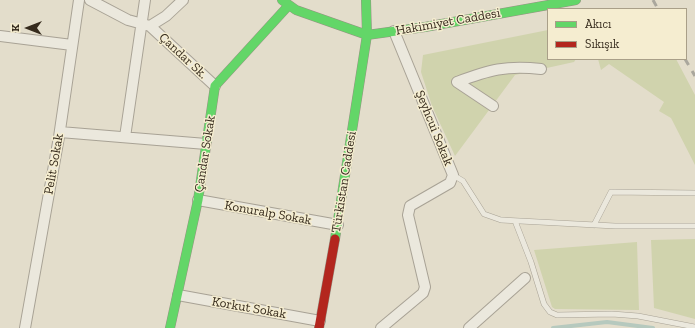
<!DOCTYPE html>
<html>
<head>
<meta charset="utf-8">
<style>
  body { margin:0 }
  #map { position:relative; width:695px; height:328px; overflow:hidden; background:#e3ddcb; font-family:"Zilla Slab",serif }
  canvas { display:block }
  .legend { position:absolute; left:547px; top:8px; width:140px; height:52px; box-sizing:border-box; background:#f5edd0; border:1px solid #a99f88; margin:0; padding:5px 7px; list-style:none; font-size:12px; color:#362b1d }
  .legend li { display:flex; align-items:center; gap:8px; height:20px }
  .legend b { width:20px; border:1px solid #a99f88 }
  .north { position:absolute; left:8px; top:8px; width:40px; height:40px; -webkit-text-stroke:3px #f5edd0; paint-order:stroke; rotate:270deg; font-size:11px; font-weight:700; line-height:16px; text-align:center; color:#362b1d }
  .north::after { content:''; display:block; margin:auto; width:14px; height:18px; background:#362b1d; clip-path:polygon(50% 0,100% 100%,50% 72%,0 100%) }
</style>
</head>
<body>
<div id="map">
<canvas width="695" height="328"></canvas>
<ul class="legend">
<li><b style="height:5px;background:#63d668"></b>Akıcı</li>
<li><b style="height:5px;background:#b3261e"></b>Sıkışık</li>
</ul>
<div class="north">K</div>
</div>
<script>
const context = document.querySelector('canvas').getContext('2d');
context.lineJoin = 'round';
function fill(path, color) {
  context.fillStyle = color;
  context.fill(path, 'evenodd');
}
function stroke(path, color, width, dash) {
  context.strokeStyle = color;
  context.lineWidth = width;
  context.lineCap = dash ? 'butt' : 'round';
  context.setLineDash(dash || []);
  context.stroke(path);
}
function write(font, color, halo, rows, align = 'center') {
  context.font = font + ' "Zilla Slab",serif';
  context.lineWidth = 3;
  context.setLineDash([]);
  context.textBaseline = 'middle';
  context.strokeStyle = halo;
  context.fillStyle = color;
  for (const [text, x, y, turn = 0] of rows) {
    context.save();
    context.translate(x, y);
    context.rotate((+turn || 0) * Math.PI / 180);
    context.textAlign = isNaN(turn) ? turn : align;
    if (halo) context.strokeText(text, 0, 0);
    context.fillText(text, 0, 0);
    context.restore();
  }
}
fill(new Path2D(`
  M548 30V59H576L574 62 515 75 455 156 432 106 421 72 423 55Z
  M598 59H676L695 95V165L671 118 659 111 664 102 609 64 601 70Z
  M695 239V319L654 308 651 240Z
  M637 242 639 310 555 309 552 307 534 250Z`), '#d0d3ad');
stroke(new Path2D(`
  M553 328 607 322 653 328`), '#b6c9be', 4);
const lane = new Path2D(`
  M453 175 463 181 484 214 501 220 615 226H695
  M515 221 531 262 544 304 550 312 557 315 612 314 638 316 695 327
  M594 225 611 192 695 193`);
const street = new Path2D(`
  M90 0 128 20 150 26 166 16 183 0
  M150 26 215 86
  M0 36 72 45
  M457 82C489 70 506 65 541 69
  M457 82 493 106
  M60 132 206 144
  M125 137 145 0
  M198 200 338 225
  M178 295 320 321
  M25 328 59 137 79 0
  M381 328 423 293 425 287 408 215 410 206 450 183 453 175 394 31
  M469 328 525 278`);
const fast = new Path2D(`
  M282 0 296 10 367 35 425 27 576 0
  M335 239 367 35 366 0
  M170 328 198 200 215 86 289 5`);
const jam = new Path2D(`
  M319 328 335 239`);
stroke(lane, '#a8a295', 6);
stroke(street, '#a8a295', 12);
stroke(fast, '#989184', 10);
stroke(jam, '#989184', 10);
stroke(lane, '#ebe8dd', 5);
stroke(street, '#ebe8dd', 10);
stroke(fast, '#63d668', 9);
stroke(jam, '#b3261e', 9);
stroke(new Path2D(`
  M653 0 658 9
  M685 59 695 76`), '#aaa79d', 3, [7, 7]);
write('13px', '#362b1d', '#f5edd0', [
  ["Hakimiyet Caddesi",448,22,-10],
  ["Çandar Sk.",183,56,43],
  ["Şeyhcui Sokak",434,128,68],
  ["Çandar Sokak",205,154,-81],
  ["Pelit Sokak",54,164,-80],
  ["Türkistan Caddesi",344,182,-81],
  ["Konuralp Sokak",268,213,10],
  ["Korkut Sokak",249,308,10]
]);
</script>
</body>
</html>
